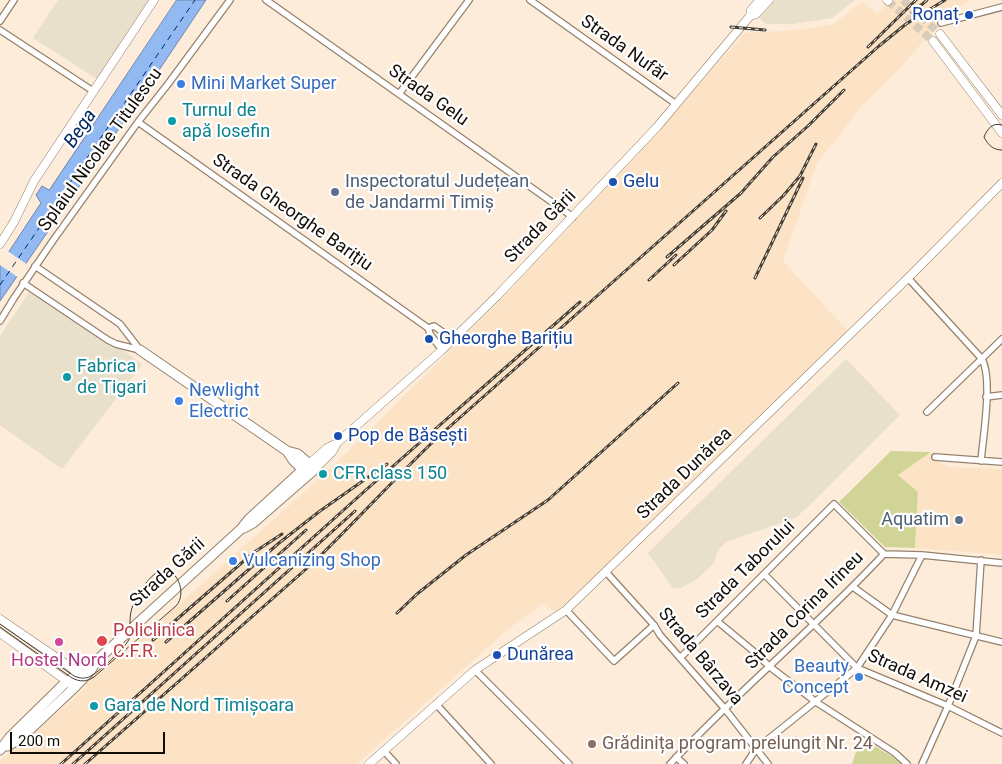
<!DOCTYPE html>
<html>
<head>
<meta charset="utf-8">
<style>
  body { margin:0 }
  #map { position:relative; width:1002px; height:764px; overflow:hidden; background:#fcecd9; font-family:Roboto,sans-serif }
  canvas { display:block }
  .scale { position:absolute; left:10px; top:732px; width:155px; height:22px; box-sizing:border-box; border:2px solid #140d06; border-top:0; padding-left:6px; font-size:15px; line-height:18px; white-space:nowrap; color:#140d06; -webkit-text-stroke:4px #fff; paint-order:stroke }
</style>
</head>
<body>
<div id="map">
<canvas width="1002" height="764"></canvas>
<div class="scale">200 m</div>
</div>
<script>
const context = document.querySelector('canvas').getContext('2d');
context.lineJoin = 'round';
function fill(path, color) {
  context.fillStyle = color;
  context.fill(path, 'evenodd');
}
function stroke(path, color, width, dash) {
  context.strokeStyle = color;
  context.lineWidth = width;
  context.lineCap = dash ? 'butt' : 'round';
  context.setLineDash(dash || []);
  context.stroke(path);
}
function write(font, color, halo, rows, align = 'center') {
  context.font = font + ' Roboto,sans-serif';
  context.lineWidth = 4.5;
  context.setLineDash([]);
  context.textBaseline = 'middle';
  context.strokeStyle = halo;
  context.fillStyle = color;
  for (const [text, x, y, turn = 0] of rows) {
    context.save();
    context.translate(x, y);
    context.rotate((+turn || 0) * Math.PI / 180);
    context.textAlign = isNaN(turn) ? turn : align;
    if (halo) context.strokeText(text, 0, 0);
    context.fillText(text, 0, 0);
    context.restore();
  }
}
fill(new Path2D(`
  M891 0H971L951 11 929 29V35L900 68 863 105 817 163 783 261 848 331 582 590 555 612 543 603 506 631 357 764H0V760L17 748 86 688V683L133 640 136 643 332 467 498 303 634 158 745 33 796 30 834 24 862 1 877 14Z
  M931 452 936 461 951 467 1002 469V555L915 548 918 492 898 475Z`), '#fde3c5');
fill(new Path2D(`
  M58 0H149L97 79 33 38Z
  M775 0H855L832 18 793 24H766L759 18Z
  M31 289 123 350 142 365 62 469 0 425V336Z
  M846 359 900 415 809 506 795 518 726 542 719 549 713 564 697 579 681 588H673L648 553Z`), '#e9e0cb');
fill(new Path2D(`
  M891 451 931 452 898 475 918 492 915 548 885 547 839 502Z
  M861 738 893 757 901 764H852Z`), '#d1d497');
const water = new Path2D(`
  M177 0H206L147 88 0 301V265L41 203 36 195 42 186 49 190Z`);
fill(water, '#93b9f3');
stroke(water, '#6d85ac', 1);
fill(new Path2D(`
  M6 250 28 265 19 278 0 265V260Z`), '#fcecd9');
stroke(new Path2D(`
  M0 285 195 0`), '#002664', 1, [6, 5]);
stroke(new Path2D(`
  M903 0 940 34
  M888 1 933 41`), '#d9cbb9', 8, [8, 4]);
const street = new Path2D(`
  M266 0 573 217
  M530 0 676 104
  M0 21 14 0
  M941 23 1002 7
  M0 30 93 91
  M399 94 469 0
  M138 122 428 328
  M35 266 120 324 140 350
  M908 278 982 359C993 379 983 437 981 461
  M23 283 108 340 116 344 140 350
  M0 321 14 298 52 242 138 122 168 84 230 0
  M442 350 430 334 428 328 434 326 453 339
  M986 397 1002 395
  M927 412 1002 339
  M935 457 1002 462
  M606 572 654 625 660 635 725 709 768 764
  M764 574 857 668 948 706 1002 733
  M853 587 892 615 1002 642
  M566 610 614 661 654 625
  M717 621 752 650 770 667 816 702 895 753 907 764
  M680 658 834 504 884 554 922 555 1002 563
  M475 670 569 764
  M436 704 491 764
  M384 751 396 764
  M676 757 684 764
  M670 764C738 691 816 627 884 554
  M746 764 756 749 857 668 892 615 922 555
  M922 764 948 706 976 636 981 560`);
const secondary = new Path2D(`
  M887 0 888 1
  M750 16 751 10 760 0
  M940 34 1002 115
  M933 41 1002 133
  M0 244 14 222 34 181 154 0
  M310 463 327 448 337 443
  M315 469 332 452 337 443 442 350 497 296 657 127 750 16 756 14 769 0
  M0 619 69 666 82 677
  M0 633 71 684
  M369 764 475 670 566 610 908 278 1002 183`);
const primary = new Path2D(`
  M140 350 287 451 298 454 315 469 253 523 244 528
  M287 451 293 460 306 473
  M4 746H8L21 738 75 687 91 670 95 663
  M0 750 10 737 63 685 88 665 95 662 241 529 249 519 310 463`);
stroke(street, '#95826d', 8);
stroke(secondary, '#95826d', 9);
stroke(primary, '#95826d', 11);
stroke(street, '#fff', 5.5);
stroke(secondary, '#fff', 8);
stroke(primary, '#fff', 9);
stroke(new Path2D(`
  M1002 125C993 122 987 129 984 137 988 145 993 150 1002 150
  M0 624 74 676C79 678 84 679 89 677 98 673 127 647 130 637 131 633 130 627 130 622 130 609 134 601 141 590 146 583 151 575 160 571 176 565 188 593 176 606L94 677C86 682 80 682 72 678L0 627`), '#483f35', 1);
const rail = new Path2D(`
  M912 13 927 0
  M731 27 765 30
  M868 47 916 0
  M760 218 783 196 800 176 816 144
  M667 257 741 193 773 157 808 126 844 90
  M674 265 712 230 726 211
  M755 278 803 178
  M649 280 676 255
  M227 601 306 530
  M397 613 417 594 466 555 548 500 678 383
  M153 640 253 553 282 534
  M166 642 279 543 320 511 387 464
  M61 764 367 489 580 302
  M73 764 355 511
  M85 764 314 562C356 521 395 478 438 437L879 46 906 24 945 0`);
stroke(rail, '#483f35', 3);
stroke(rail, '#fff', 1, [4]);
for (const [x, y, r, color] of [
  [969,15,5,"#1a4fb4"],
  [181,84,5,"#3f7fe0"],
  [172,121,5,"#0f9aa8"],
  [613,182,5,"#1a4fb4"],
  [335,192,5,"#5c6f8a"],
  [429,339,5,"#1a4fb4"],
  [67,377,5,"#0f9aa8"],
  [179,401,5,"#3f7fe0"],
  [338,436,5,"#1a4fb4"],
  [323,474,5,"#0f9aa8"],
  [959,520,5,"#5c6f8a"],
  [233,561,5,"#3f7fe0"],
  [102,641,6,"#e0444e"],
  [59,642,5,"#d1479c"],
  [497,655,5,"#1a4fb4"],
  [859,677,5,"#3f7fe0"],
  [94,706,5,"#0f9aa8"],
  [592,744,5,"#8d6e63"]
]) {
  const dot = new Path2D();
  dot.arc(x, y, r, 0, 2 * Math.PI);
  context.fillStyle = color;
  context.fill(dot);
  stroke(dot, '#fff', 2);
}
write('18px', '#164399', '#fff', [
  ["Ronaț",959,15,"right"],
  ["Gelu",623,182],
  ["Gheorghe Barițiu",439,339],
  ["Pop de Băsești",348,436],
  ["Dunărea",507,655]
], 'left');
write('18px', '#140d06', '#fff', [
  ["Strada Nufăr",624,49,35],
  ["Strada Gelu",428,96,35],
  ["Splaiul Nicolae Titulescu",101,150,-54],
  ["Strada Gheorghe Barițiu",292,213,35],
  ["Strada Gării",541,227,-46],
  ["Strada Dunărea",685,474,-44],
  ["Strada Taborului",746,570,-45],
  ["Strada Gării",168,573,-42],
  ["Strada Corina Irineu",805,611,-45],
  ["Strada Bârzava",700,657,50],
  ["Strada Amzei",917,677,24]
]);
write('18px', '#366cbe', '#fff', [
  ["Mini Market Super",191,84],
  ["Newlight",189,391],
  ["Electric",189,412],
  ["Vulcanizing Shop",243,561],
  ["Beauty",849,667,"right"],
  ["Concept",849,688,"right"]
], 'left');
write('18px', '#0d838f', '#fff', [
  ["Turnul de",182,111],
  ["apă Iosefin",182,132],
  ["Fabrica",77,367],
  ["de Tigari",77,388],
  ["CFR class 150",333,474],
  ["Gara de Nord Timișoara",104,706]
], 'left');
write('18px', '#4e5e75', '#fff', [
  ["Inspectoratul Județean",345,182],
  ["de Jandarmi Timiș",345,203],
  ["Aquatim",949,520,"right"]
], 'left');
write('18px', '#be3a42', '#fff', [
  ["Policlinica",113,631],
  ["C.F.R.",113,652]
], 'left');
write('18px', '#b23c85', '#fff', [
  ["Hostel Nord",59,661]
]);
write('18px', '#785e54', '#fff', [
  ["Grădinița program prelungit Nr. 24",602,744]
], 'left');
write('italic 19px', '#002664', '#fff', [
  ["Bega",81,129,-56]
]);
</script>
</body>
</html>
